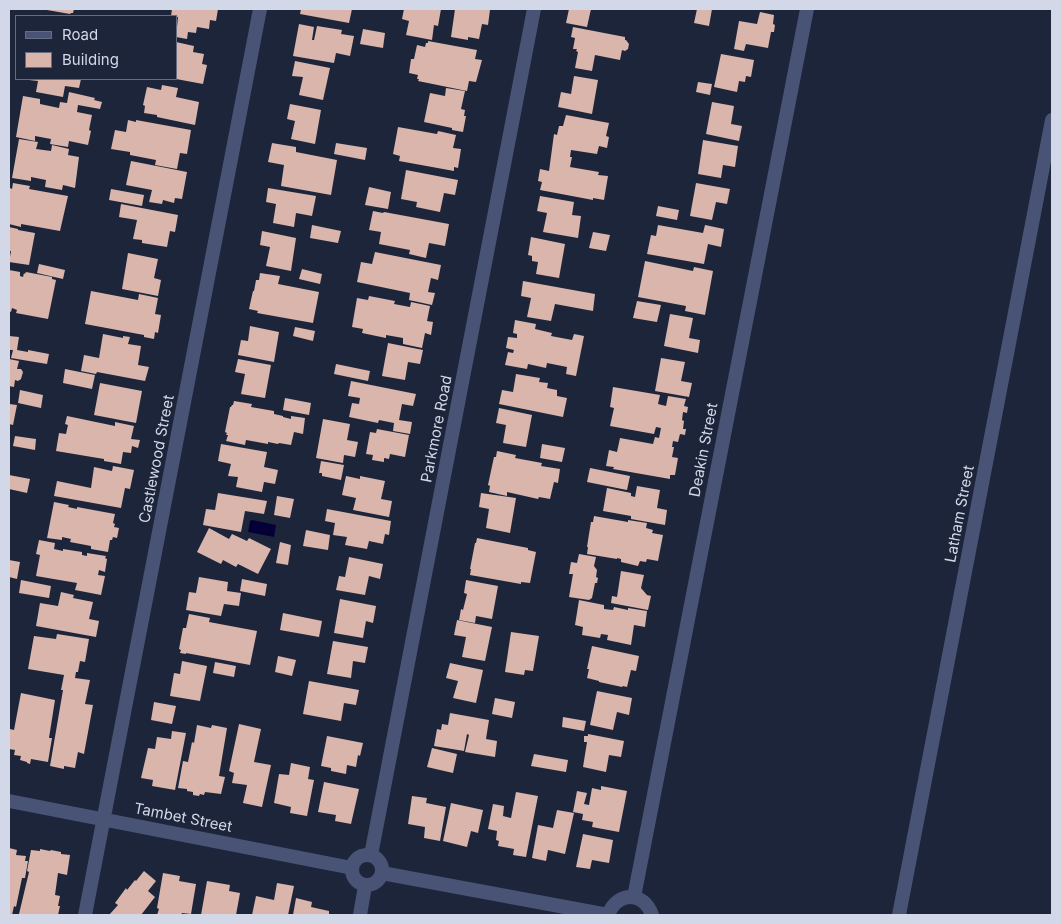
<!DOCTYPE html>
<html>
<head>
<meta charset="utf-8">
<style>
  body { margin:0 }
  #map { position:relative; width:1061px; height:924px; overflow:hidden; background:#1d253b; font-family:Inter,sans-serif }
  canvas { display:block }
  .frame { position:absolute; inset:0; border:10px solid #d3d8e8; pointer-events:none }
  .legend { position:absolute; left:15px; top:15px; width:162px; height:65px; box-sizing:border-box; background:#1d253b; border:1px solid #666d80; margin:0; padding:6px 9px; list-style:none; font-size:15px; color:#d3d8e8 }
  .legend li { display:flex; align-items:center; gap:10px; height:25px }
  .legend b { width:25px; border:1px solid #666d80 }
</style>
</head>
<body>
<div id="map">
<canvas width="1061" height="924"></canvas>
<div class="frame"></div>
<ul class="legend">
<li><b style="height:6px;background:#485375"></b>Road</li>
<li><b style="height:14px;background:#d9b5ac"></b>Building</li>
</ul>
</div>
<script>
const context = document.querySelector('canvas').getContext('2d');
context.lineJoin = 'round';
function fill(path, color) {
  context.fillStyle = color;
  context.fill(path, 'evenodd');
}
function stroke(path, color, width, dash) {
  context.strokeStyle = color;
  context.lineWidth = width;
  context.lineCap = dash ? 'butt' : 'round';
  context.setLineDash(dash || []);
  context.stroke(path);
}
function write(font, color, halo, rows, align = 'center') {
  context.font = font + ' Inter,sans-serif';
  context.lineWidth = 5;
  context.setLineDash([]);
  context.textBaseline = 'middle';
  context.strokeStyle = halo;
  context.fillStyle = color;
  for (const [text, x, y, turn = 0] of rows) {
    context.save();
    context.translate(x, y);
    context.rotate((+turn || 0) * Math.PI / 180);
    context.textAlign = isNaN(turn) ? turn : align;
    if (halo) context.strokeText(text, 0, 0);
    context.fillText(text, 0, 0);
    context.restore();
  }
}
fill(new Path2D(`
  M252 520 276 525 274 537 248 532 250 521Z`), '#040037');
fill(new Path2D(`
  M47 9H74L73 13H71L70 14 47 10Z
  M172 9H218L216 21 210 20 209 29 197 27 196 33 188 32 187 39 176 37 178 17 171 16Z
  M301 9H352L349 23 300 14Z
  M404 9H441L438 26 434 25 432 40 406 35 409 21 402 19Z
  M455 9H484L490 10 488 25 482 24 479 39 468 37V40L451 37Z
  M569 9H591L587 27 566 23Z
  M697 9H712L709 26 694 23Z
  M760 12 774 15 773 24 775 25 774 32H771L768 48 746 44 744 51 734 49 739 21 757 24Z
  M299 24 314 27 312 40H314L317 26 342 30 341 34 354 36 350 56 336 53 334 63 293 56Z
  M573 27 625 37V40H626L629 44 628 49 625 51 622 50 620 60 595 55 592 71 575 68 578 52 576 51 577 49H573L575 38 571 37Z
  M363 29 385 33 383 48 360 44Z
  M428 41 477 50 475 59 482 60 476 82 469 81 467 91 418 81 419 79H417L418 75 409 73 411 59H414L417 45 425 47 426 43H428Z
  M176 42 194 46 193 52 204 54 202 64 207 65 203 84 176 79Z
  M721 54 754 60 751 77 746 76 745 82 739 81 737 92 714 87Z
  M295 61 330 68 323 100 299 95 303 77 292 76Z
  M574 76 598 80 592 114 558 107 561 92 571 94Z
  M29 79H81L79 88 65 86 63 97 36 92 38 81 29 80Z
  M698 82 712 84 710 95 696 92Z
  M162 85 178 88 176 97 199 102 195 125 157 117V115L144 113 145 106 143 105 147 87 161 90Z
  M446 88 465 91 461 109 465 110 464 116H466L463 132 452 130V128L424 122 430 93 445 96Z
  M69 92 95 98 94 100 102 102 100 109 78 105 77 112 92 115 89 130 91 131 88 145 69 141 68 147 50 144 51 139 35 136V141L16 137 23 96 40 99V104L59 108 60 102 67 103Z
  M712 102 734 106 731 124 742 126 739 141 706 134Z
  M290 104 321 110 315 144 291 139 295 121 287 119Z
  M566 115 609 123 606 136 609 137 607 148 599 146 597 154 571 150 570 157H572L570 167 599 172 598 175 608 176 604 200 593 198V200L540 190 542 182 538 181 540 169 549 171 554 134 557 135 559 126H563Z
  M128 120 136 122V120L191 130 187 154 180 153 177 169 155 165 156 160 130 155V152L111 149 115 130 126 132Z
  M398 127 437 134 438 131 456 135 453 148 461 149 458 168 454 167V171L399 161 400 156 393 154Z
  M19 139 38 142 36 149 51 151 52 145 69 149 68 155 79 157 75 188 63 185 62 190 45 187 46 180 31 177V181L12 178Z
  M703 140 738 146 735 167 723 165 721 178 698 174Z
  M272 143 296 147V152L337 160 331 195 281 186 284 165 268 162Z
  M336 143 367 148 365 160 334 154Z
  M131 161 187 172 182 199 175 198 174 203 163 200 162 204 149 202 152 190 126 185Z
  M406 170 458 180 455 195 444 193 440 212 416 207 417 202 401 199Z
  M13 183 30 186 29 189 68 196 60 231 21 224V227L9 224V191L10 188 12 189Z
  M696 183 730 189 727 204 716 202 712 220 690 216Z
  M369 187 391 192 388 209 365 205Z
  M268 188 316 196 312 216 296 213 294 227 273 223 276 204 266 202Z
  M111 189 144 195 142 206 109 200Z
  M540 196 574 202 572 215 581 216 578 238 543 232 547 213 537 211Z
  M121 204 178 215 175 232 170 231 167 247 142 243V240L133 239 137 220 119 217Z
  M658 206 679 210 677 220 656 216Z
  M373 211 383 213 384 212 449 224 445 246 429 243 426 258 409 254 410 250 379 244 381 232 369 230Z
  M312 225 341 231 338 243 310 238Z
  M658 225 703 233 705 225 724 229 721 247 708 244 704 264 647 254 651 235 656 236Z
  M9 227 18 229V230L35 233 29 265 9 262 11 251H9L10 247 9 246Z
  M262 231 296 238 291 271 266 266 270 247 260 245Z
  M593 232 610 235 606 251 589 248Z
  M531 237 565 244 559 278 536 274 538 262 532 261V256L528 255Z
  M375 252 441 265 438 280 431 278 428 292 435 293 432 305 409 300 410 293 357 282 361 262 372 264Z
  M128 253 158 259 154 278 161 280 158 296 122 289Z
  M645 261 693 271 694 267 713 271 705 315 685 311 686 306 638 297Z
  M39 264 65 270 63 279 37 273Z
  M302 269 322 274 320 284 299 279Z
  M9 270 20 272V276L23 277 24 273 25 274 26 272 52 277V279L56 280 48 319 16 313 17 310 12 308 11 312 9 311Z
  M260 273 280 276 278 284 319 292 313 323 257 313 258 311 249 309 253 291H254L256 280H259Z
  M523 281 595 294 593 311 555 304 551 321 527 317 531 298 521 296Z
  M91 291 138 300 139 294 158 298 155 314 161 315 158 333 155 332 154 339 144 337V335L85 324Z
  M369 296 395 301 394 304 410 307 411 302 430 306 427 321 433 322 431 335 425 333 422 348 403 344V338L386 335V338L362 333 363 329 352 327 357 298 368 300Z
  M637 301 661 305 657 322 633 318Z
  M670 314 693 318 689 338 700 340 698 353 664 346Z
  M515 320 536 324 535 329 552 333 551 336 572 340 574 334 584 336 576 376 566 374 567 367 547 363 546 368 528 364 527 369 505 365 508 352 513 353 514 350 506 348 508 337 517 338V334L513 333Z
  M250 326 279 332 274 362 238 355 241 340 248 341Z
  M295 327 315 331 313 341 293 336Z
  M103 334 123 338V336L130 337 128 344 141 346 138 365 149 367 145 381 97 372 96 374 81 371 84 355 99 358Z
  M9 336 19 337 17 350 28 352V350L49 354 47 364 11 358 13 350H9Z
  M388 343 423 350 420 364 408 362 405 380 382 376Z
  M661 358 685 362 681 381 692 383 689 397 655 391Z
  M9 359 19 361 17 369H21L23 372 21 379 18 381 15 380 14 387 9 386Z
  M238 359 271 365 265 398 241 394 245 374 235 372Z
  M336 364 370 371 368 381 334 374Z
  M65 369 95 375 92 389 63 383Z
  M516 374 540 378 539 382 548 383 547 388 557 390V396L567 398 563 417 499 404 502 390 513 392Z
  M351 381 416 394 413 406 402 404 399 420 412 422 410 434 393 431 394 423 379 420 378 423 349 417 352 403 359 404 360 398 348 396Z
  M100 383 142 391 136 423 94 415Z
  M613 387 660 395 658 404 666 406 668 396 686 399 684 406 688 407 687 413 683 412 682 420 684 421 683 429H686L685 435 680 434 678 442 673 441 672 447H674L672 457 678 458 675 475H670V479L613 469 614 467 606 466 609 450 617 452 620 438 653 444 655 437 659 438 661 428 656 427 654 434 610 426 614 408 610 407Z
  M20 390 43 395 41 408 18 403Z
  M285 398 311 403 309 415 283 410Z
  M234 401 252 404 251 407 274 411V414L283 416V417L291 419V416L305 418 303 434 294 432 291 445 279 443 278 444 268 442V444L246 440 245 445 226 441 228 435H226L227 433 225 432 230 407H231L232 405H233Z
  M9 404 17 405 13 425 9 424Z
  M499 408 532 415 526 447 503 443 506 425 496 423Z
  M67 416 115 426V422L134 426 131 439 140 440 138 448 132 446 131 453 123 452 121 464 104 461V459L56 451 59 433 66 434 68 425 65 424Z
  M323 419 350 424 347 440 358 442 355 457 344 455 343 463 316 458Z
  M377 429 409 435 405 457 390 454 389 459 384 458V462L372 460 373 455 366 454 370 432 376 433Z
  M15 436 36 439 35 450 13 446Z
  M221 444 267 452 264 467 278 470 275 484 264 482 262 492 236 487 238 477 228 476 231 464 218 461Z
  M542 444 565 448 562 462 540 458Z
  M497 451 516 455 515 458 542 463 541 466 560 469 558 483 554 482 550 499 539 497 538 499 507 492V496L489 492 490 486 488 485 494 457H496Z
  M321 461 344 465 341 480 322 476V473H319Z
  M113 466 134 470 130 489 125 488 121 508 54 496 57 481 91 488 94 467 112 471Z
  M590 468 630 476 627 490 587 482Z
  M9 475 30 479 27 493 9 489Z
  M346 476 360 479V476L385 481 381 499 392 501 389 517 353 510 356 498 342 495Z
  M637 486 660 490 657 508 667 510 665 525 631 519V516L603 511 607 488 631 493V496L635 497Z
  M218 493 267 501 264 514 245 511 241 532 203 525 206 509 215 510Z
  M481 493 516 498 510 533 486 528 489 509 479 507Z
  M277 496 294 499 290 518 274 515Z
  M54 502 69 505 68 507 77 509V507L115 514 113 523 115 524 114 527 119 528 117 538 113 537 112 540H110L108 552 91 549V546L70 542 71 539 62 537V540L47 538Z
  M327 509 391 521 389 535 385 534 383 544 369 541 367 549 345 545 347 537 333 535 335 523 325 521Z
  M594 516 628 522V520L647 523 646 528 653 530 652 533 663 535 658 561 647 559 646 562 640 561 638 566 621 562V559L617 558V559L587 554 588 547H587L589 534 591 522H593Z
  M209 528 229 539 232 534 247 541 249 538 271 549 258 574 238 564 236 567 223 560 221 564 197 552Z
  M306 530 330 535 328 550 303 546Z
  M477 538 528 548V550L536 552 530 583 521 582V584L470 575 471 569H470L475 543H476Z
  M39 540 55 543 54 549 63 551V549L82 552V555L87 556V553L106 556 105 558 107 559 105 572 99 570 98 575 105 576 101 595 75 590 77 583 36 576 40 555 36 554Z
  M280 542 291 545 288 565 276 563Z
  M579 554 596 557 594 566 597 570 596 577 598 578 597 583H595L592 598 589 600 569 597 573 574H569L571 562 577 563Z
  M349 557 383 564 380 579 369 576 365 595 336 590 339 576 345 577Z
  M9 560 20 562 17 579 9 577Z
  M621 571 644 575 641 588 647 595 651 596 648 610 611 603 612 596 617 597Z
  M199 577 228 582 227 591 241 593 239 606 224 604 221 616 186 610 189 592 196 593Z
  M242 579 267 584 265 596 240 591Z
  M21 580 51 586 49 598 19 593Z
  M466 580 498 586 492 619 476 616 475 623 459 620 461 609 463 610 467 594 464 593Z
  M61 592 74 595 73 598 93 602 89 619 99 621 96 637 36 626 40 603 58 606Z
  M340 599 376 606 373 623 366 621 363 638 334 633Z
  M579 600 604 605V609L613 610 614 607 628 610V608L647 611 645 627 634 625 631 645 607 640 608 635 601 634 600 638 582 635 583 627 575 625Z
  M283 613 322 621 319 637 280 630Z
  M189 614 210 618 209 622 257 631 250 665 186 653V654L180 653 181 650 179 649 183 628H186Z
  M457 620 492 627 485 661 462 657 466 637 454 635Z
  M511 632 539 636 533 671 525 670 524 675 505 672Z
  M57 634 89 639 85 662 80 661 78 672H76L75 678 90 680 85 704 93 705 84 754 78 752 75 768 64 766V769L50 766 63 690H61L64 675 28 669 34 636 56 639Z
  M333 641 368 647 365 663 353 661 351 678 327 674Z
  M592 646 639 656 636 671 631 670 627 687 623 686 622 687 599 682V681L587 678 589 669H587Z
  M278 656 296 660 292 676 275 672Z
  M182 661 207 666 200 701 170 696 174 673 180 674Z
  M215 662 236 666 234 677 213 673Z
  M450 663 483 670 476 703 453 698 458 681 446 678Z
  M309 681 359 690 356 705 344 703 341 721 303 714Z
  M597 691 632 698 629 715 617 712 613 730 590 725Z
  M21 693 55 700 49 738H52L48 762 31 759 30 764 27 763V762L20 760 21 756 14 755 15 750 9 749V732L10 733V729L14 730Z
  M495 698 515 702 512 718 492 714Z
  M154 702 176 706 172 724 151 720Z
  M450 713 489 720 486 739 497 741 495 757 465 752 469 735 467 734 464 751 434 746 437 729 441 730 442 724 448 725Z
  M563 717 586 721 584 731 562 727Z
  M239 724 261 729 254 762 271 765 262 807 243 803 247 785 232 783 234 773 229 771Z
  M197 725 211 728 212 725 227 728 219 776 225 777 221 794 205 792 204 795 200 794 199 796 193 795V792L187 791V789L178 788 183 761 188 762 192 742 194 743Z
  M172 731 186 733 175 790 152 786 153 780 141 778 148 748 155 749 157 737 171 739Z
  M588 734 624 741 621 757 609 755 606 772 583 767 587 742H584V736H588Z
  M327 736 363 743 360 756 358 755 356 767 347 765 346 774 331 771V768L321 766Z
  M432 748 457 754 453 773 427 767Z
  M534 754 568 760 566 772 531 766Z
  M291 763 310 767 308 779 314 780 307 816 290 813 291 807 274 803 279 774 289 775Z
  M324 782 359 789 351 824 335 821 336 815 318 812Z
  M601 786 627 791 619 832 592 827 593 822 582 820 583 814 573 812 577 791 587 793 584 804 589 805 592 788 601 790Z
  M516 792 538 796 526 857 513 855 514 849 498 846 499 841 496 840 497 831 488 829 493 804 504 806 503 816 511 818Z
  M412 796 427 798 426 803 446 807 440 841 424 838 425 827 408 824Z
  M451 803 483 810 478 833 471 831 467 847 443 841Z
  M557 810 574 813 565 854 548 850 546 861 532 858 538 825 553 828Z
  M583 834 613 840 609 863 592 860 590 869 576 867Z
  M9 848 17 850 16 855 26 856 25 861H28L25 878H22L16 907 14 906 12 915H9Z
  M40 849 50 851 51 850 61 852V854L70 855 67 875 58 873 55 895 60 896 58 906H60L58 915 19 914 29 872 27 871 31 850 40 851Z
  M144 871 156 881 148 891 155 897 141 915H109L118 905 115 903 126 888 127 890 135 880 136 881Z
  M163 873 180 876 179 881 196 884 191 914 182 913 181 915H157L159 909 157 908Z
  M207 881 230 885 229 891 240 893 236 915H201Z
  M277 883 294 886 288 915H252L256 896 274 900Z
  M296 898 312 902 311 907 329 911V915H293Z`), '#d9b5ac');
stroke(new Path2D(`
  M9 801 352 868
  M352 870a15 15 0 1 1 30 0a15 15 0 1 1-30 0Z
  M371 855 534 9
  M382 873 608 915
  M85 915 260 9
  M360 915 365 886
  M899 915 1052 120`), '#485375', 14);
stroke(new Path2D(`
  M634 897 807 9
  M608 915C617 891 644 891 652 915`), '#485375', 14);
write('15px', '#d3d8e8', '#1d253b', [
  ["Parkmore Road",437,429,-79],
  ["Deakin Street",704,450,-79],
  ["Castlewood Street",157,459,-79],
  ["Latham Street",960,514,-79],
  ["Tambet Street",183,818,11]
]);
</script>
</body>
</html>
